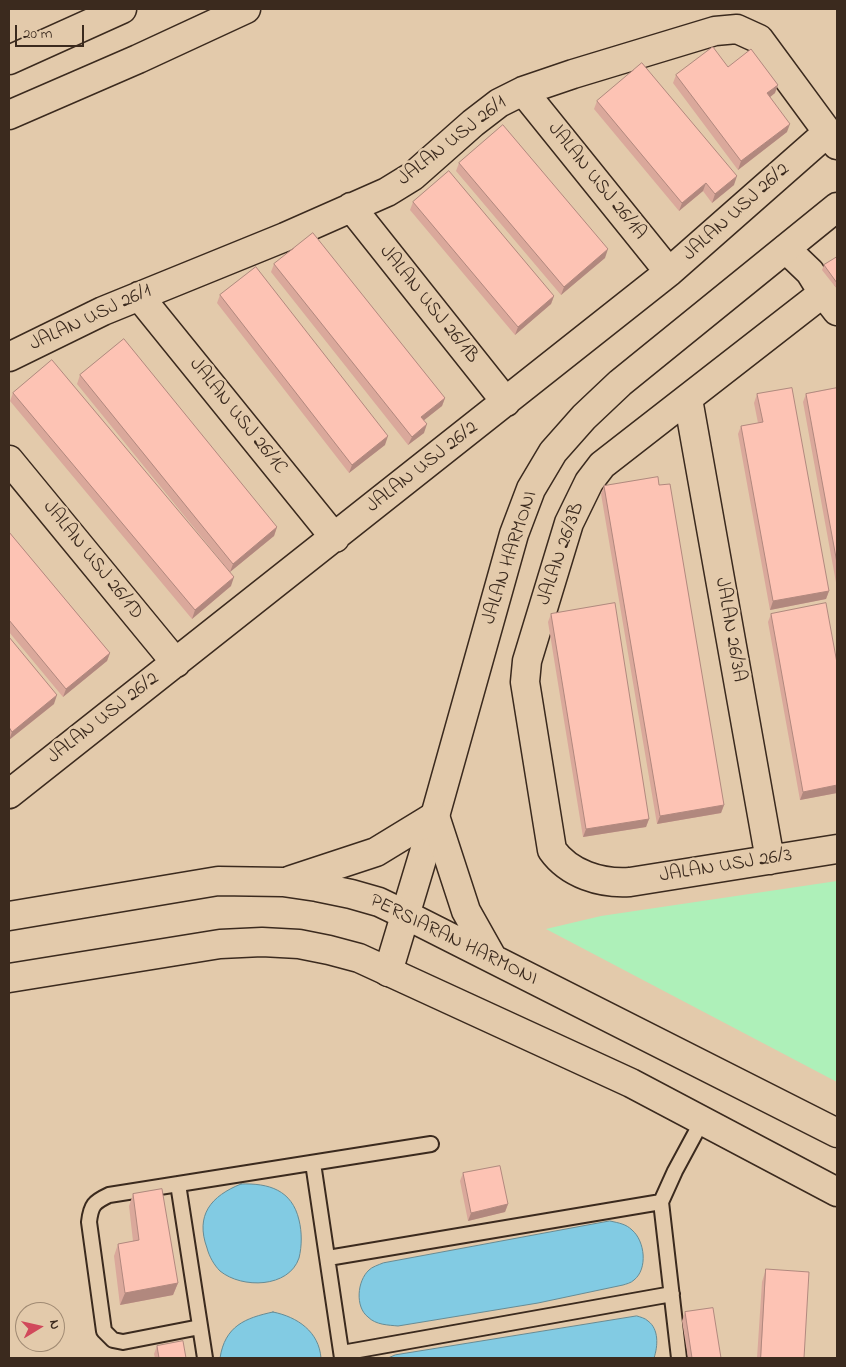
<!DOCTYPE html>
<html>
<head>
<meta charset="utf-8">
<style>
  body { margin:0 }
  #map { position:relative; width:846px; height:1367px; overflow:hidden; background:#e3caab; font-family:"Indie Flower",sans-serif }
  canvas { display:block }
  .frame { position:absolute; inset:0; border:10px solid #3b2a1e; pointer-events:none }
  .north { position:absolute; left:15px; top:1302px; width:50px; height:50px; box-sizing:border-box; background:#e3caab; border:1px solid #a08a73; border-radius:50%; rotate:81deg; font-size:14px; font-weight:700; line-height:20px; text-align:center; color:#3b2a1e }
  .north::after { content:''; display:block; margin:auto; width:18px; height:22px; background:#d1495b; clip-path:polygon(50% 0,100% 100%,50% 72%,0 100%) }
  .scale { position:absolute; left:15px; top:25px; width:69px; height:22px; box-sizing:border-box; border:2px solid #3b2a1e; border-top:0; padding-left:6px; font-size:15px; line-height:18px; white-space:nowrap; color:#3b2a1e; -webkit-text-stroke:4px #e3caab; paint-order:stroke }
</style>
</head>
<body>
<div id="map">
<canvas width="846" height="1367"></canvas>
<div class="frame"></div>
<div class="north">N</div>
<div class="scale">20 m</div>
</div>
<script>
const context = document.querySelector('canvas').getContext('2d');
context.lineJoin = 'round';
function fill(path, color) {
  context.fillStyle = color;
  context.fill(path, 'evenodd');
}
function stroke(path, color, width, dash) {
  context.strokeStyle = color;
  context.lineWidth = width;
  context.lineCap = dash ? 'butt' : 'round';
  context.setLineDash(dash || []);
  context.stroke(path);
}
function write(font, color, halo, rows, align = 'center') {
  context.font = font + ' "Indie Flower",sans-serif';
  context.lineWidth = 5;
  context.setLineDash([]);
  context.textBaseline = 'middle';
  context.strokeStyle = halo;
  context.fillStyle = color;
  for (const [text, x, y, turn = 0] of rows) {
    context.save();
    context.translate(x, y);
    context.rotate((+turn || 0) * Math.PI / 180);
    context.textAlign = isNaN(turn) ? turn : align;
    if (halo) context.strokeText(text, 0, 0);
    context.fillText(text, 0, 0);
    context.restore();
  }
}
fill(new Path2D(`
  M837 881V1082L546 929 601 916Z`), '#aef0b9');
const water = new Path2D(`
  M241 1184C269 1183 292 1190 299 1220 302 1232 302 1246 299 1258 289 1288 242 1289 220 1271 214 1265 209 1256 207 1248 195 1215 211 1196 241 1184Z
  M610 1221C619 1223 626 1224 632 1230 645 1241 648 1269 634 1280 631 1283 626 1284 623 1285L538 1303 398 1326C388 1325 376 1325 368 1317 355 1307 357 1281 369 1270 372 1267 378 1265 383 1263Z
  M273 1312C298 1317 319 1332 321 1358H220C225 1326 245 1318 273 1312Z
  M637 1316C640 1317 645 1318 648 1321 659 1329 658 1346 654 1358H388L395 1355Z`);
fill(water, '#82cbe3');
stroke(water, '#668b94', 1);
const service = new Path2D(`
  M313 1163 342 1358
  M178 1184 205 1358
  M328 1258 661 1202
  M200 1327 123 1342 113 1340 104 1331 89 1222C91 1205 94 1202 109 1195L431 1144
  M342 1353 672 1294
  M679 1358 661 1202 675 1171 702 1121`);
const minor = new Path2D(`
  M523 91 669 272
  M351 207 506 402
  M786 249 810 272 823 293 837 311
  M823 293 602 465 589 482 569 523 527 661 525 682 552 850C569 874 601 884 630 882L837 849
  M139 296 335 538
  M9 357 103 311 285 237 387 192 413 176 473 123 499 103 523 91 573 74 715 31 737 29 759 39 837 145
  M688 399 770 860
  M9 460 176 663
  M9 794 669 272 828 132`);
const tertiary = new Path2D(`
  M388 972 435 816 514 534 531 489 553 452 584 417 620 383 837 207`);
const secondary = new Path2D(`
  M291 880 376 852 435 816 466 911 493 959
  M9 916 218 881 283 882 317 887 351 894 379 902 406 915 837 1133
  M9 978 220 944 262 942 299 944 329 950 359 958 631 1083 837 1192`);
const motorway = new Path2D(`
  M9 60 122 9
  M9 115 138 59 246 9`);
stroke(service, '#3b2a1e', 18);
stroke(minor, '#3b2a1e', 31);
stroke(tertiary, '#3b2a1e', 31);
stroke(secondary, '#3b2a1e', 31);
stroke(motorway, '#3b2a1e', 31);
stroke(service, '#e3caab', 14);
stroke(minor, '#e3caab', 28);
stroke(tertiary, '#e3caab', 28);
stroke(secondary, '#e3caab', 28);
stroke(motorway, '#e3caab', 28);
fill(new Path2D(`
  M728 67 775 93 770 97 787 132 738 170 673 83 676 75Z
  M597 101 734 185 712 203 703 191 679 211 594 109Z
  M459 163 605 258 561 295 456 171Z
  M413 202 554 296 551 304 515 335 410 210Z
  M837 258V289L822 270 824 265Z
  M274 264 445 398 442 406 424 420V433L408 445 271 272Z
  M220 295 385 445 349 473 217 303Z
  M80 375 277 527 274 536 230 572 77 384Z
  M837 388V588L803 402 806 394Z
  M13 393 231 586 192 619 10 401Z
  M757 394 829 591 826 599 770 610 738 434 741 426 758 423 754 403Z
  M604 486 724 805 721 813 657 824 601 494Z
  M9 532 110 653 107 661 63 697 9 632Z
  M551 614 649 819 646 827 583 837 548 622Z
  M771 614 837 663V793L800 800 768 622Z
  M9 637 54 704 9 740Z
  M463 1173 508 1204 505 1212 468 1221 460 1181Z
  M133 1194 178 1283 173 1295 120 1305 114 1256 118 1244 133 1241 129 1206Z
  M766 1269 804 1358H757L762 1282Z
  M685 1312 721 1358H688L682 1321Z
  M157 1346 186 1358H155L154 1354Z`), '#daa89b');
fill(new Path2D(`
  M778 85 775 93 764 102 767 93Z
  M790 124 787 132 738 170 741 161Z
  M737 176 734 185 712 203 715 194Z
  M706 183 703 191 679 211 682 203Z
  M608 249 605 258 561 295 564 287Z
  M554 296 551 304 515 335 518 327Z
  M445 398 442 406 418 425 421 417Z
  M427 424 424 433 408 445 412 437Z
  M388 436 385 445 349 473 352 465Z
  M277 527 274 536 230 572 233 564Z
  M234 577 231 586 192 619 195 610Z
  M829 591 826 599 770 610 773 601Z
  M110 653 107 661 63 697 66 689Z
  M57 695 54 704 9 740 12 732Z
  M837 785V793L800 800 803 792Z
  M724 805 721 813 657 824 660 816Z
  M649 819 646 827 583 837 586 829Z
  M508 1204 505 1212 468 1221 471 1213Z
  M178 1283 173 1295 120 1305 125 1293Z`), '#b1887e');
const building = new Path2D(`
  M713 47 728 67 751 49 778 85 767 93 790 124 741 161 676 75Z
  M642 63 737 176 715 194 706 183 682 203 597 101Z
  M503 125 608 249 564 287 459 163Z
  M449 171 554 296 518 327 413 202Z
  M313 233 445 398 421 417 427 424 412 437 274 264Z
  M837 257V283L824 265Z
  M256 267 388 436 352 465 220 295Z
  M124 339 277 527 233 564 80 375Z
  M52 360 234 577 195 610 13 393Z
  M792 388 829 591 773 601 741 426 763 422 757 394Z
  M837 388V563L806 394Z
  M658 477 659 485 670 484 724 805 660 816 604 486Z
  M9 532 110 653 66 689 9 620Z
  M615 603 649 819 586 829 551 614Z
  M826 603 837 663V785L803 792 771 614Z
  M9 637 57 695 12 732 9 727Z
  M500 1166 508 1204 471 1213 463 1173Z
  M162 1189 178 1283 125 1293 118 1244 139 1240 133 1194Z
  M766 1269 809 1272 804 1358H761Z
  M713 1308 721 1358H692L685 1312Z
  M183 1341 186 1358H159L157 1346Z`);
fill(building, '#fdc3b4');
stroke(building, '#b1887e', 1);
write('20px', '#3b2a1e', '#e3caab', [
  ["JALAN USJ 26/1",453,142,-38],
  ["JALAN USJ 26/1A",596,182,51],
  ["JALAN USJ 26/2",737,213,-42],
  ["JALAN USJ 26/1B",428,305,51],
  ["JALAN USJ 26/1",91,319,-25],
  ["JALAN USJ 26/1C",237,417,51],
  ["JALAN USJ 26/2",423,468,-38],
  ["JALAN 26/3B",562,554,-71],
  ["JALAN HARMONI",511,558,-72],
  ["JALAN USJ 26/1D",92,561,51],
  ["JALAN 26/3A",729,630,80],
  ["JALAN USJ 26/2",104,719,-38],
  ["JALAN USJ 26/3",726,867,-9],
  ["PERSIARAN HARMONI",453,941,26]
]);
</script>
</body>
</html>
